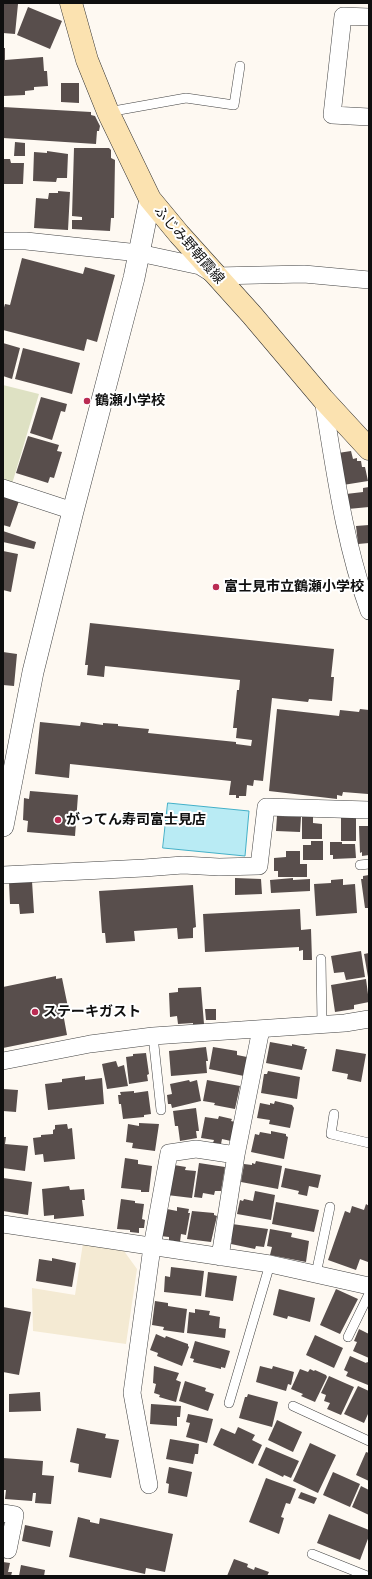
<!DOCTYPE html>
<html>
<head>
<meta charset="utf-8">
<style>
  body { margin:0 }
  #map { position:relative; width:372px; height:1579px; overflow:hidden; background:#fef9f2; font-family:"Libre Baskerville",serif }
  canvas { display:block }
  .frame { position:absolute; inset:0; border:4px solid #0f0f0f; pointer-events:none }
</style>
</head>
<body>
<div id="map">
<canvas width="372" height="1579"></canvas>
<div class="frame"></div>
</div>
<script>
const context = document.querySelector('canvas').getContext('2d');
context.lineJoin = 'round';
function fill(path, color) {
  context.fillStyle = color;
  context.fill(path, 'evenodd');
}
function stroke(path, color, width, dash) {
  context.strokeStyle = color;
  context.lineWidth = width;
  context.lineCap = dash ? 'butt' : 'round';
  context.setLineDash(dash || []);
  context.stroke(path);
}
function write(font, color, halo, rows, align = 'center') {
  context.font = font + ' "Libre Baskerville","Noto Sans JP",serif';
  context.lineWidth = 4;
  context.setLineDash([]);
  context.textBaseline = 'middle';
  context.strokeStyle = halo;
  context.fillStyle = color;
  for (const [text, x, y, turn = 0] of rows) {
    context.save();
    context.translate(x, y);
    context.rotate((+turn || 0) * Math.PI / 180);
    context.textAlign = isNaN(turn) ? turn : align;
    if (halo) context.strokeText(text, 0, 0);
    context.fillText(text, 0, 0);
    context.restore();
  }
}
fill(new Path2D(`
  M83 1243 124 1251 137 1269 126 1344 33 1331 32 1288 75 1295Z`), '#f4ead3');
fill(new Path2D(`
  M3 385 39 394 12 484 3 481Z`), '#dee1c3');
const water = new Path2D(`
  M168 803 249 811 245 856 163 848Z`);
fill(water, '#b9ebf4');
stroke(water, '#43b0c8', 1);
fill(new Path2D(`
  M3 3 18 4 15 34 3 33Z
  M28 7 62 21 50 49 17 35Z
  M3 48H5V60L43 57 44 71H47L48 86 34 87V90L25 91V95L3 96Z
  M61 83H79V103L61 102Z
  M3 107 91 112V115L95 116 100 126 99 131H97L96 144 3 138Z
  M15 142 25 143V156H14Z
  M74 148H109L111 150V158L115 160 114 218H111L110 231 72 229V220H82V217L72 216Z
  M47 151 68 154 67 178H57L56 182 33 181 34 152 47 153Z
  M3 159H10L11 163H24L23 184H3Z
  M58 191 70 192 68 230 34 228 36 198 48 199 49 193H58Z
  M22 258 83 274 85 267 115 275 97 342 87 339 84 351 3 330V311L5 304 10 305Z
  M3 343 20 348 12 379 3 376Z
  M23 348 80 363 72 394 15 379Z
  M41 397 67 404 65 412 61 411 52 440 30 433Z
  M28 436 59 445 57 451 62 452 54 478 50 477 48 483 16 473Z
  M351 451 353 459 357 458V461H361L362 467H365L368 481 343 485 338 453Z
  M369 487V507L348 509 346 494 363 492V488Z
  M3 496 19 501 10 527 3 525Z
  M369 525V543L358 544 356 526Z
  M3 531 36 542 34 549 3 542Z
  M3 551 18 554 11 592 3 590Z
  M90 623 334 649 331 677H334L332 701 309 699 308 702 272 698 263 781 254 780 253 786 247 785 246 796H239V798H236V795H229L231 781 70 764 69 778 35 774 40 722 80 726 81 722 103 725V723L118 724V726L149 729 148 733 236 742V744L251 746 252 740 236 738 237 728H233L237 690H239L240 680 105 666 104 677 87 675 88 665H85Z
  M3 652 17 654 14 686 3 685Z
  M277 709 339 716 340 710 359 712 360 709 369 710 368 794 343 792 342 796 337 795V799L269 791Z
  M30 791 78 795 75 836 27 832 28 821 23 820 24 798 29 799Z
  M277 816 301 817 300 832 276 831Z
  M302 816 313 817V823L322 824V839H302Z
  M341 818H356V841H341Z
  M359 826H369V855L362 856V852L360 853Z
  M311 841H323V860H303V845H311Z
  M330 842H342V844H355L356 858 333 859V855H330Z
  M286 851H300V864H307V877H278V871H274V858L286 857Z
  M369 875V908H365L361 879H363V876Z
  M235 878 261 879 262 894 235 895Z
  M293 878V880L310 879V891L271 893 270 880Z
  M343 879V885L355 884 357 913 316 916 314 884 331 883V880Z
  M32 881 34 913 20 914 19 904H10L9 882Z
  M193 885 196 927 193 928V938L178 939 177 928 134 931 135 941 106 943 105 933H102L99 891Z
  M300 909 301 930 311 929 312 960H303V950L299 951V947L205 952 203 914Z
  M361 951 365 977 346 980 344 972 334 973 331 956Z
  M369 953V977H368L364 954Z
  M56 976V979L62 978 69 1012 63 1013 67 1035 3 1048V987Z
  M366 979 369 1002 354 1005V1009L335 1012 331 985Z
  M201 987 204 1024 193 1025V1023L178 1024 177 1016 170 1017 169 993 178 992V988Z
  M205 1009H216V1020H206Z
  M270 1042 292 1046V1044L305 1047 304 1049H307L302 1070 266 1063Z
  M206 1047 208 1061H206L207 1073 171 1076 169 1051Z
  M213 1047 237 1051V1055L247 1057 244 1076 209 1069Z
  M336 1049 366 1054 361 1082 347 1079 348 1074 332 1071Z
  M146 1053 149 1074 147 1075 148 1081 129 1084 126 1057 133 1056V1054Z
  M116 1061 118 1067 124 1065 128 1086 107 1089 102 1064Z
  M268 1071 300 1077 297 1099 261 1093 264 1074H267Z
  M85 1076V1080L102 1078 104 1104 48 1110 45 1084 62 1082V1079Z
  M189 1080 190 1082 197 1080 201 1101 172 1108 171 1104H168L167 1095 172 1094 170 1084Z
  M207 1080 240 1086 235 1109 214 1105 215 1103 203 1101Z
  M3 1089 18 1090 16 1112 3 1111Z
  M134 1091V1093L148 1091 151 1114 144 1115V1117L123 1119 121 1104H119L118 1095H121L120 1092Z
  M275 1101 292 1105 294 1108 290 1128 269 1124 270 1120 257 1118 260 1103 270 1105V1103L274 1104Z
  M196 1108 199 1131H196L197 1138 180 1141 178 1126H175L173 1111Z
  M219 1116 232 1119 231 1121 235 1122 231 1141 222 1139 221 1144 213 1143 214 1140 201 1138 205 1117 218 1119Z
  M139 1123 159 1124 155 1151 132 1148 133 1143 126 1142 128 1124 139 1126Z
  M67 1124 68 1129 72 1128 75 1159 44 1162 43 1154 35 1155 33 1138 41 1137V1135L53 1134V1130L55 1129V1125Z
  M271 1131 286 1134V1136L288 1137 284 1159 251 1152 255 1134 259 1135 260 1132 271 1134Z
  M3 1137H6L5 1144 28 1146 25 1171 3 1168Z
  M125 1158 138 1160V1164L152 1166 149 1192H141V1190L121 1188Z
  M256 1161 282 1166 278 1189 241 1182 244 1164 252 1165V1163L255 1164Z
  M199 1163 225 1167 221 1191H215L214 1195 203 1193 202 1198 194 1197Z
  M174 1165 186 1167 185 1170 196 1171 192 1198 167 1195Z
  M285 1168 321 1175 318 1188 309 1186 307 1196 298 1194 299 1191 281 1187Z
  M3 1178 32 1182 28 1215 3 1211Z
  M69 1186 70 1190 84 1189 85 1200H82L84 1216 54 1219V1215L44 1216 42 1189Z
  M255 1191 275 1195 271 1220 237 1214 240 1200 243 1201 244 1199 253 1201Z
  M121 1199 135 1201V1203L144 1204 142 1219 145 1220 144 1228H139V1233L130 1232V1230L117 1229Z
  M276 1202 319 1210 314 1232 272 1224Z
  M366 1204 369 1206 368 1262 360 1259 356 1270 328 1260 345 1211 350 1213 352 1206 364 1210Z
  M177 1207 189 1209 188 1213H190L186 1235 181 1234 180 1242 169 1240V1237L160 1236 167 1209 177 1211Z
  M192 1211 214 1213V1215L217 1216 211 1242 187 1239Z
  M232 1224 268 1229 264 1247 256 1246 255 1249 231 1244 232 1240 229 1239Z
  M270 1229 292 1233 291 1237 309 1241 306 1262 270 1255 272 1247 267 1246Z
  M52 1258 76 1263 72 1287 36 1281 39 1259 52 1261Z
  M171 1267 204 1271 201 1296 164 1292 165 1276 170 1277Z
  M208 1272 237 1276 233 1301 205 1297Z
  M279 1289 315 1298 310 1322 288 1316 287 1319 273 1315Z
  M336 1289 358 1299 340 1334 320 1325Z
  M155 1301 168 1303V1306L187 1309 184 1333 163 1330 164 1327 152 1325Z
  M3 1307 31 1312 19 1375 3 1372Z
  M195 1309 210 1311 209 1315 220 1317 219 1328 226 1329 225 1338 187 1333 189 1312 195 1313Z
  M359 1329 369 1334V1358L353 1351 357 1342 354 1341Z
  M156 1334 165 1338 166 1336 188 1344V1346L189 1347 182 1366 157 1356 158 1353 150 1350Z
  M315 1335 343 1348 334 1368 306 1355Z
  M195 1341 230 1351 225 1368 221 1367V1369L193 1362 194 1359 190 1358Z
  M350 1356 366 1363 367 1362 369 1363 368 1385 346 1376 348 1372 344 1370Z
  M154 1366 179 1373 176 1380 181 1382 176 1402 159 1397 160 1395 154 1393 156 1384 153 1383Z
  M260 1366 272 1369 273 1366 294 1372 291 1385 288 1384 286 1391 256 1382Z
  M300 1369 308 1372 310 1369 314 1371 315 1370 326 1375 327 1377 315 1402 301 1396 303 1394 291 1389Z
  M329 1376 354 1387 341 1415 327 1409 330 1403 324 1401 326 1395 321 1393Z
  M185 1381 206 1388 205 1391 214 1394 208 1411 179 1401Z
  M358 1386 369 1391V1415L368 1414 364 1423 344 1414Z
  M40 1392 41 1411 9 1412V1394Z
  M248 1394 278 1402 272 1427 239 1418 245 1397H247Z
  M151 1404 181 1406 180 1417H177V1426L150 1424Z
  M188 1414 213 1419 207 1443 186 1437 190 1423 186 1422Z
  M277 1420 302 1432 293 1452 268 1440Z
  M238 1427 255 1435 252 1440 262 1445 253 1464 213 1445 221 1428 235 1434Z
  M77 1428 106 1434 105 1438 119 1440 111 1478 78 1472 79 1464 70 1462Z
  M170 1439 199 1444 198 1454H195L193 1464 166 1459Z
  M310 1443 336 1455 318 1493 293 1481Z
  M266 1447 299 1461 291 1478 284 1475 283 1477 258 1465Z
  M366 1452 369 1453V1481L356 1475Z
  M3 1458 43 1461 42 1475 54 1476 51 1504 35 1503 36 1493H33L32 1501 5 1499 6 1490H3Z
  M169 1467 192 1472 187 1497 168 1493 169 1484 166 1483Z
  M333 1472 360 1484 350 1507 323 1495Z
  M266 1478 296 1489 290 1504 286 1503 281 1517 284 1518 279 1534 249 1522Z
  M361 1486 369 1490V1515L352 1507Z
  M301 1492 317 1498 314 1504 298 1498Z
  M329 1514 369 1530V1536L360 1560 317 1543Z
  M78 1517 90 1520V1522L99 1524 100 1518 173 1534 165 1572 146 1568 145 1574 69 1557Z
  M25 1525 53 1531 50 1547 22 1541Z
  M234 1559 248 1564 247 1567 254 1570 255 1567 269 1572 267 1576H227Z
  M3 1562 10 1563 8 1572H12L11 1576H3Z
  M21 1565 45 1570 44 1576H19Z`), '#584e4c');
const service = new Path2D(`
  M108 112 186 98 234 105 240 66
  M360 865 369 864
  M321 959 322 1025
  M153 1036 161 1110
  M334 1114 331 1134 369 1143
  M316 1274 330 1207
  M348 1337 369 1294
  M229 1403 270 1264
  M293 1406 369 1441
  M312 1554 367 1576`);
const minor = new Path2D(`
  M369 17 343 16 332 115 369 117
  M3 241H26L139 253 200 266 216 276 304 274 369 280
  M323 399C335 471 344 542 369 611
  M3 488 73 511
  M3 875 144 868 183 865 219 867 259 866 266 807 369 810
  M3 1061 90 1044 153 1036 345 1023 369 1019
  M3 1224 270 1264 369 1286
  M220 1257 236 1155 261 1029
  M149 1485 132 1393 152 1247 169 1153 196 1149 236 1155
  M3 1513 15 1515 8 1550`);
const tertiary = new Path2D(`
  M3 826 33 672 73 511 134 278 150 199`);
const secondary = new Path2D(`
  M71 3 87 60 108 112 150 199 179 234 252 315 323 399 369 449`);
stroke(service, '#424242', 10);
stroke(minor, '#424242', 18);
stroke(tertiary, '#424242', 22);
stroke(secondary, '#313131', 23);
stroke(service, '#fff', 9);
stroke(minor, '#fff', 17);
stroke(tertiary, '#fff', 21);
stroke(secondary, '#fbe2b0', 22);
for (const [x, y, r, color] of [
  [87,401,4,"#ba2c53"],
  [216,587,4,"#ba2c53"],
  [58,820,4,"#ba2c53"],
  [35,1012,4,"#ba2c53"]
]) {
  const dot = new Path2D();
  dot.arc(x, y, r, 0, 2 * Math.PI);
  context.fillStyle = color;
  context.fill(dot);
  stroke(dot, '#fff', 1.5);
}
write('14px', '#0f0f0f', '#fff', [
  ["ふじみ野朝霞線",189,245,49]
]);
write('bold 14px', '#0f0f0f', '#fff', [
  ["鶴瀬小学校",95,401],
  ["富士見市立鶴瀬小学校",224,587],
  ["がってん寿司富士見店",66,820],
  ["ステーキガスト",43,1012]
], 'left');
</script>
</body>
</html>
